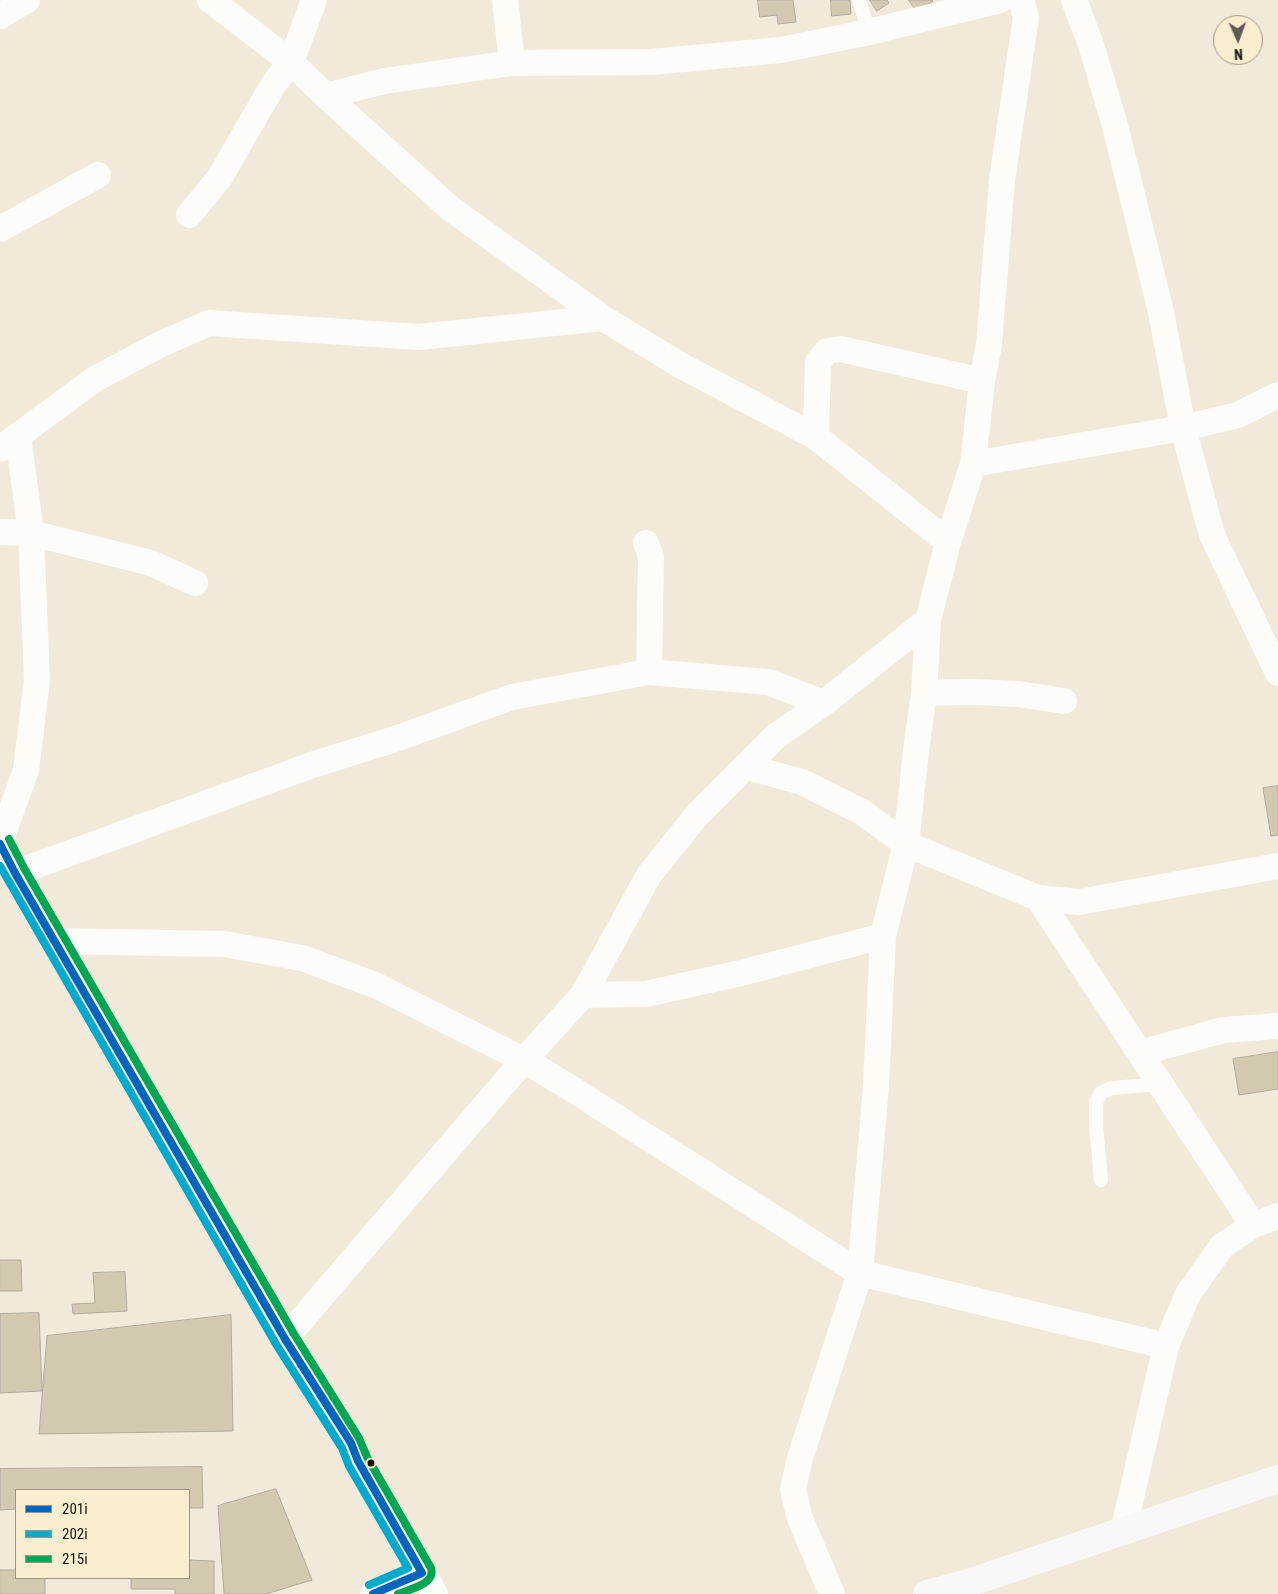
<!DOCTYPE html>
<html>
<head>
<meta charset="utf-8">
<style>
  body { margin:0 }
  #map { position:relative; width:1278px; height:1594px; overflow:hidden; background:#f1eada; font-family:"Roboto Condensed",sans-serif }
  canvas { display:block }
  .legend { position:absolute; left:15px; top:1489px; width:175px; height:90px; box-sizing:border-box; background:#faeed1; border:1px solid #9e9580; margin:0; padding:6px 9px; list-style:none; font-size:15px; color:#141007 }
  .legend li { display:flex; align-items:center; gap:10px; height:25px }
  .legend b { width:25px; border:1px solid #9e9580 }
  .north { position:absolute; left:1213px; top:15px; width:50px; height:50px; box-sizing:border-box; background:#faeed1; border:1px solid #9e9580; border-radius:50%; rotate:178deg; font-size:14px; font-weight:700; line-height:20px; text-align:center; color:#141007 }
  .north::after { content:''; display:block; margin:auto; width:18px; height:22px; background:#615c51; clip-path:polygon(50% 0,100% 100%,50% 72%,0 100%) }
</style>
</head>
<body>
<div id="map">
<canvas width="1278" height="1594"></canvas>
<ul class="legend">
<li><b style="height:6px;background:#0065bd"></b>201i</li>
<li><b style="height:6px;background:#00a9ce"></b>202i</li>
<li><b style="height:6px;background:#00a651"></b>215i</li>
</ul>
<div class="north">N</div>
</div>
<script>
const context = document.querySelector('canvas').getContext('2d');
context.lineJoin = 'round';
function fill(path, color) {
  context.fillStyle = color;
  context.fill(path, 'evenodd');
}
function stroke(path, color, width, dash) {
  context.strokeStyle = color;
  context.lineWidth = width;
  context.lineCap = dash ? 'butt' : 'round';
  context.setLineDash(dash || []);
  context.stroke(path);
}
const building = new Path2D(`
  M758 0H793L796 22 778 24 777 15 760 17Z
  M831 0H850L851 14 832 16Z
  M870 0H887L889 3 877 11Z
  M909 0H932L933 1 917 12Z
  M1278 786V835L1271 836 1263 788Z
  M1278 1052V1089L1239 1095 1233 1059Z
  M0 1260H21L22 1291H0Z
  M125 1272 127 1311 73 1314 72 1304 95 1303 93 1273Z
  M39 1313 42 1391 0 1393V1314Z
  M231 1315 233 1431 39 1434 47 1336Z
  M202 1467 203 1508H189V1490H16V1509L0 1510V1469Z
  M276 1489 312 1580 266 1594H224L218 1506Z
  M189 1560 214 1561V1594H175V1589H131V1578H189Z
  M0 1570H16V1578H45V1594H0Z`);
fill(building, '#d3c8b0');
stroke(building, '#b1aca0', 1);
stroke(new Path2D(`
  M859 0 869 32
  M1101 1180 1096 1126V1102L1101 1093 1111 1088 1161 1084`), '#fdfcf9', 14);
stroke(new Path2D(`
  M210 0 291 62 326 96 451 209 603 318 680 365 816 437 948 542
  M505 0 512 63
  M1074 0 1091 45 1114 122 1161 312 1183 428 1212 535 1278 673
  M0 16 27 0
  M326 96 384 81 512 63 651 62 781 50 869 32 1000 0
  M189 215 220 177 273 85 291 62 314 0
  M0 229 98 175
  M816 437 818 362 827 351 841 349 982 381
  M0 449 95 379 161 344 209 323 419 337 603 318
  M973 464 1183 428 1238 415 1278 395
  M0 532 31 533 151 563 195 583
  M646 543 651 557 649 672
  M924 693 974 692 1018 694 1064 701
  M747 767 802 782 862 812 906 844 1038 898 1079 902 1278 866
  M0 842 26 770 37 680 31 533 18 436
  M0 844 15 873 285 1339 351 1443 358 1461 435 1594
  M15 873 312 765 395 739 512 697 649 672 768 682 824 703
  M1038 898 1253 1225
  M55 941 224 944 302 958 375 985 524 1060 572 1089 860 1273 1166 1346
  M583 995 646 994 741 973 883 936
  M1140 1053 1223 1030 1278 1026
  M285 1339 524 1060 583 995 649 875 697 815 776 736 824 703 928 620
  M1123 1532 1166 1346 1188 1294 1222 1246 1253 1225 1278 1216
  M373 1594 422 1573
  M832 1594 799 1516 793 1489 800 1458 860 1273 876 1086 883 936 906 844 916 751 924 693 928 620 948 542 973 464 982 381 989 344 1002 180 1026 17 1021 0`), '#fdfcf9', 26);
stroke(new Path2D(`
  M927 1594 968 1583 1278 1479`), '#faf8f7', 28);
stroke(new Path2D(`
  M0 844 15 873 285 1339 351 1443 358 1461 422 1573 373 1594`), '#0065bd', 8);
stroke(new Path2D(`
  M0 866 276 1344 342 1448 349 1466 408 1568 369 1585`), '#00a9ce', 8);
stroke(new Path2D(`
  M9 839 24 868 294 1334 359 1438 367 1457 431 1568C436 1584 410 1589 398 1594`), '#00a651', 8);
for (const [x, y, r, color] of [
  [371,1463,4.5,"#141007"]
]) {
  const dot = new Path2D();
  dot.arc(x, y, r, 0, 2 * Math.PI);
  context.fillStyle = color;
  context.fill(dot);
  stroke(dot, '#faeed1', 2);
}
</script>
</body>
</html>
